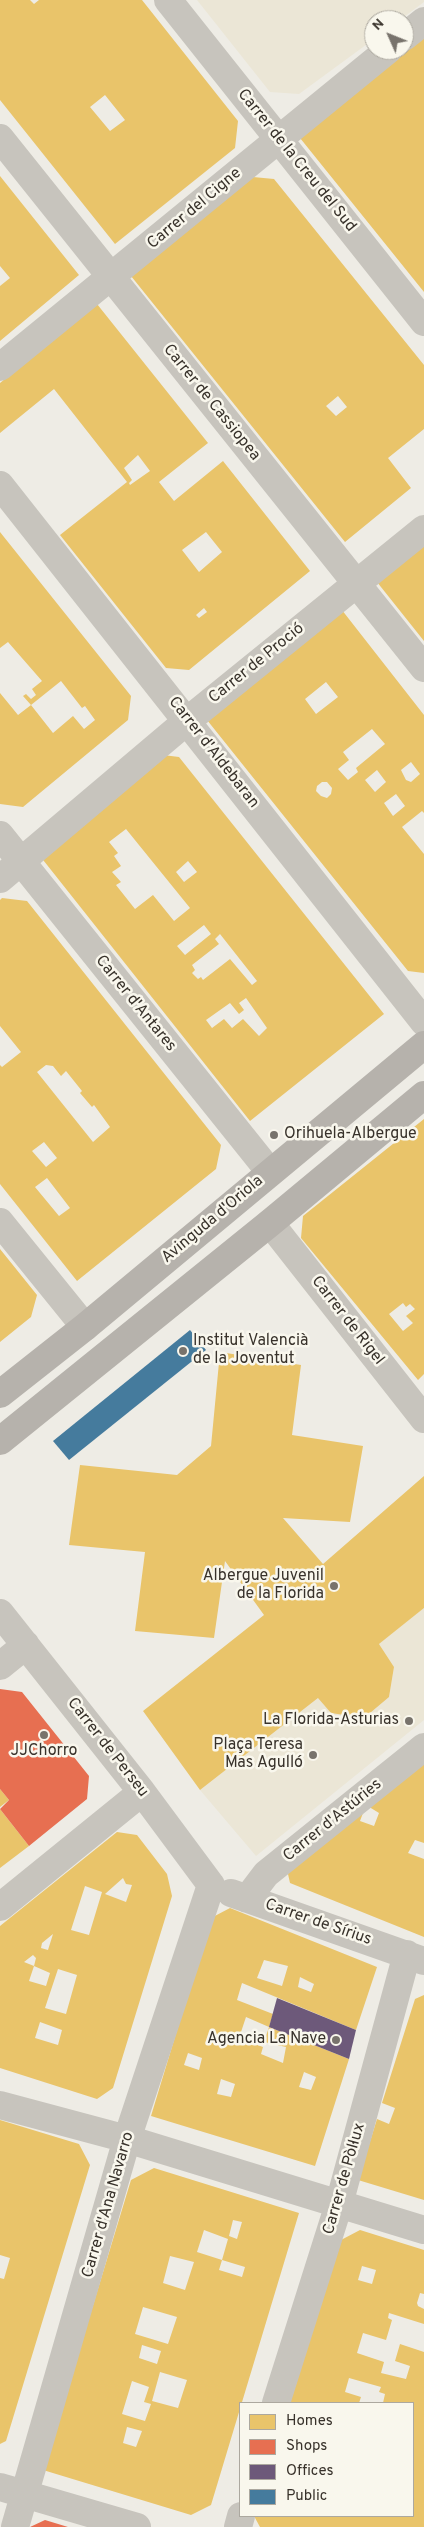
<!DOCTYPE html>
<html>
<head>
<meta charset="utf-8">
<style>
  body { margin:0 }
  #map { position:relative; width:424px; height:2527px; overflow:hidden; background:#eeece5; font-family:Overpass,sans-serif }
  canvas { display:block }
  .legend { position:absolute; left:239px; top:2402px; width:175px; height:115px; box-sizing:border-box; background:#f9f7ed; border:1px solid #aca89f; margin:0; padding:6px 9px; list-style:none; font-size:15px; color:#38322b }
  .legend li { display:flex; align-items:center; gap:10px; height:25px }
  .legend b { width:25px; border:1px solid #aca89f }
  .north { position:absolute; left:364px; top:10px; width:50px; height:50px; box-sizing:border-box; background:#f9f7ed; border:1px solid #aca89f; border-radius:50%; rotate:314deg; font-size:14px; font-weight:700; line-height:20px; text-align:center; color:#38322b }
  .north::after { content:''; display:block; margin:auto; width:18px; height:22px; background:#78736c; clip-path:polygon(50% 0,100% 100%,50% 72%,0 100%) }
</style>
</head>
<body>
<div id="map">
<canvas width="424" height="2527"></canvas>
<ul class="legend">
<li><b style="height:14px;background:#e9c46a"></b>Homes</li>
<li><b style="height:14px;background:#e76f51"></b>Shops</li>
<li><b style="height:14px;background:#6d597a"></b>Offices</li>
<li><b style="height:14px;background:#457b9d"></b>Public</li>
</ul>
<div class="north">N</div>
</div>
<script>
const context = document.querySelector('canvas').getContext('2d');
context.lineJoin = 'round';
function fill(path, color) {
  context.fillStyle = color;
  context.fill(path, 'evenodd');
}
function stroke(path, color, width, dash) {
  context.strokeStyle = color;
  context.lineWidth = width;
  context.lineCap = dash ? 'butt' : 'round';
  context.setLineDash(dash || []);
  context.stroke(path);
}
function write(font, color, halo, rows, align = 'center') {
  context.font = font + ' Overpass,sans-serif';
  context.lineWidth = 5;
  context.setLineDash([]);
  context.textBaseline = 'middle';
  context.strokeStyle = halo;
  context.fillStyle = color;
  for (const [text, x, y, turn = 0] of rows) {
    context.save();
    context.translate(x, y);
    context.rotate((+turn || 0) * Math.PI / 180);
    context.textAlign = isNaN(turn) ? turn : align;
    if (halo) context.strokeText(text, 0, 0);
    context.fillText(text, 0, 0);
    context.restore();
  }
}
fill(new Path2D(`
  M197 0H424V2L400 20H374V39L299 94 270 92Z
  M424 1608V1720L256 1856 200 1790 318 1698 389 1697 394 1667 379 1644Z`), '#ebe6d6');
fill(new Path2D(`
  M0 0H30L34 4 39 0H142L238 121 235 148 115 244 0 100ZM105 95 125 120 110 131 90 107Z
  M424 36V292L300 138Z
  M0 176 79 275 0 341V286L10 278 0 266Z
  M253 177 274 179 424 365V429L388 458 411 488 345 542 131 276ZM338 396 347 407 336 416 326 406Z
  M97 304 208 443 159 482 174 501 223 461 310 571 189 670 166 668 60 535 127 482 54 389 0 433V383ZM138 455 150 471 130 485 129 483 132 480 124 468ZM206 532 222 552 199 572 182 550ZM204 608 207 612 199 618 196 615Z
  M0 532 131 696 128 720 23 807 0 804V693L18 715 31 705 53 733 73 716 84 729 95 720 85 706 82 708 61 681 31 705 23 696 26 694 31 699 36 695 32 689 42 681 8 642 0 648Z
  M424 538V641L373 577Z
  M338 605 424 715V813L422 811 402 827 424 854V973L408 971 203 715ZM326 682 338 697 316 714 305 699ZM372 729 385 744 356 768 358 772 348 780 338 769 349 760 343 752ZM411 762 420 774 411 782 406 780 401 770ZM377 770 386 782 375 792 365 780ZM322 782H327L332 788 331 794 327 798 321 796 316 791 317 786ZM396 794 405 806 393 816 384 803Z
  M155 754 179 757 384 1014 250 1121 36 851ZM126 829 190 908 174 921 153 895 135 909 116 885 121 882 112 872 121 866 114 856 118 853 109 842ZM188 861 197 872 184 882 176 872ZM204 925 211 934 185 955 177 946ZM220 934 257 981 252 985 230 959 203 980 201 977 198 979 192 973 195 970 192 965 219 944 215 939ZM246 998 267 1028 259 1036 243 1019 232 1028 224 1019 212 1028 206 1020 230 1003 239 1014 244 1010 239 1003Z
  M2 898 27 901 221 1145 216 1169 77 1281 0 1184V1065L2 1067 21 1052 0 1026V900ZM46 1065 53 1066 61 1076 66 1071 82 1091 80 1093 92 1107 94 1105 110 1127 93 1142 37 1072ZM44 1142 57 1158 46 1167 32 1151ZM47 1178 70 1208 59 1216 35 1187Z
  M424 1119V1374L418 1380 301 1238 303 1216ZM403 1303 406 1307 410 1304 415 1309 406 1316 413 1323 403 1331 389 1314Z
  M0 1249 37 1295 31 1317 0 1342Z
  M220 1352 301 1365 292 1435 363 1446 350 1522 283 1518 323 1564 424 1476V1608L379 1644 394 1667 389 1697 364 1718 331 1713 318 1698 200 1790 143 1711 264 1615 225 1561 214 1638 135 1631 145 1552 69 1545 80 1465 177 1475 211 1446Z
  M424 1754V1843L415 1840 408 1853 424 1859V1937L290 1883 286 1865ZM366 1805 379 1813 374 1826 360 1821Z
  M0 1789 9 1800 0 1807Z
  M0 1809 29 1846 0 1868Z
  M117 1832 137 1835 167 1874 172 1896 113 2088 97 2099 0 2068V1926ZM123 1878 126 1884 132 1885 126 1902 105 1894ZM85 1886 102 1892 89 1935 71 1930ZM53 1934 48 1950 41 1948 42 1943ZM33 1955 36 1958 34 1966 50 1973 46 1986 29 1981 34 1966 24 1962ZM58 1969 77 1975 66 2014 45 2008ZM40 2022 62 2030 58 2045 35 2038Z
  M230 1908 377 1967 356 2030 242 1983 237 2000 273 2014 269 2027 246 2017 240 2035 249 2038V2042L263 2047 261 2054 283 2063 286 2047 264 2042 269 2027 349 2059 315 2166 151 2116 211 1918ZM264 1960 288 1966 282 1986 257 1978ZM300 1977 314 1984 311 1992 298 1987ZM188 2053 202 2058 199 2070 184 2065ZM304 2072 316 2077 311 2090 299 2087ZM221 2079 235 2084 231 2097 217 2094Z
  M424 1995V2200L358 2180 377 2119 389 2124 395 2108 382 2103 415 1999Z
  M0 2120 79 2144 90 2165 6 2441 0 2444V2278L4 2279 10 2258 0 2255Z
  M154 2168 299 2213 211 2505 191 2515 43 2470 131 2180ZM233 2220 242 2222 237 2239 229 2236ZM204 2230 228 2239 222 2260 197 2252ZM170 2256 194 2262 185 2290 163 2283ZM222 2260 245 2267 242 2277 219 2270ZM143 2307 177 2317 168 2344 135 2334ZM142 2345 161 2351 157 2364 139 2358ZM160 2372 187 2380 178 2408 152 2401ZM132 2381 149 2387 144 2402 151 2404 145 2421 122 2414ZM127 2427 142 2431 136 2447 123 2443Z
  M360 2230 424 2250V2294L420 2293 417 2303 418 2306 424 2309V2324L389 2313 388 2318 392 2320 386 2340 363 2333 357 2353 384 2362 381 2373 406 2379 410 2366 395 2361 400 2344 424 2352V2527H260L254 2516H413V2403H383L385 2394 379 2392 381 2387 349 2378 345 2392 361 2397 359 2403H290L341 2240ZM362 2266 376 2270 372 2284 358 2280Z`), '#e9c46a');
fill(new Path2D(`
  M0 1689 22 1692 89 1776 87 1799 29 1846 0 1809 9 1800 0 1789Z
  M45 2520 68 2527H30Z`), '#e76f51');
fill(new Path2D(`
  M277 1998 356 2030 349 2059 269 2027Z`), '#6d597a');
fill(new Path2D(`
  M190 1330 206 1350 69 1460 53 1441Z`), '#457b9d');
stroke(new Path2D(`
  M168 0 424 322
  M404 37 424 21
  M0 138 424 668
  M0 367 388 50
  M0 485 424 1022
  M0 835 270 1172
  M0 879 187 721 424 529
  M0 1222 85 1327
  M270 1223 424 1419
  M0 1613 142 1792 211 1885
  M0 1666 26 1645
  M231 1893 424 1961
  M247 1899 266 1874 424 1747
  M0 1907 142 1792
  M0 2105 127 2139 424 2230
  M276 2403 339 2204 407 1954
  M0 2487 137 2527
  M15 2527 127 2139 211 1885
  M238 2527 241 2516`), '#c7c4bd', 28);
stroke(new Path2D(`
  M0 1394 85 1327 424 1045
  M0 1441 270 1223 424 1095`), '#b6b2ac', 28);
for (const [x, y, r, color] of [
  [274,1135,5,"#78736c"],
  [183,1351,5,"#78736c"],
  [334,1586,5,"#78736c"],
  [409,1721,5,"#78736c"],
  [44,1735,5,"#78736c"],
  [313,1755,5,"#78736c"],
  [336,2040,5,"#78736c"]
]) {
  const dot = new Path2D();
  dot.arc(x, y, r, 0, 2 * Math.PI);
  context.fillStyle = color;
  context.fill(dot);
  stroke(dot, '#f9f7ed', 2);
}
write('16px', '#38322b', '#f9f7ed', [
  ["Carrer de la Creu del Sud",296,161,51],
  ["Carrer del Cigne",195,209,-40],
  ["Carrer de Cassiopea",211,403,51],
  ["Carrer de Proció",257,664,-39],
  ["Carrer d'Aldebaran",213,753,52],
  ["Carrer d'Antares",135,1004,51],
  ["Avinguda d'Oriola",213,1220,-40],
  ["Carrer de Rigel",347,1321,52],
  ["Carrer de Perseu",107,1748,52],
  ["Carrer d'Astúries",333,1821,-39],
  ["Carrer de Sírius",318,1923,19],
  ["Carrer de Pòl·lux",345,2179,-74],
  ["Carrer d'Ana Navarro",109,2205,-74]
]);
write('16px', '#38322b', '#f9f7ed', [
  ["Orihuela-Albergue",284,1135,"left"],
  ["Institut Valencià",193,1342,"left"],
  ["de la Joventut",193,1360,"left"],
  ["Albergue Juvenil",324,1577],
  ["de la Florida",324,1595],
  ["La Florida-Asturias",399,1721],
  ["Plaça Teresa",303,1746],
  ["Mas Agulló",303,1764],
  ["JJChorro",44,1752,"center"],
  ["Agencia La Nave",326,2040]
], 'right');
</script>
</body>
</html>
